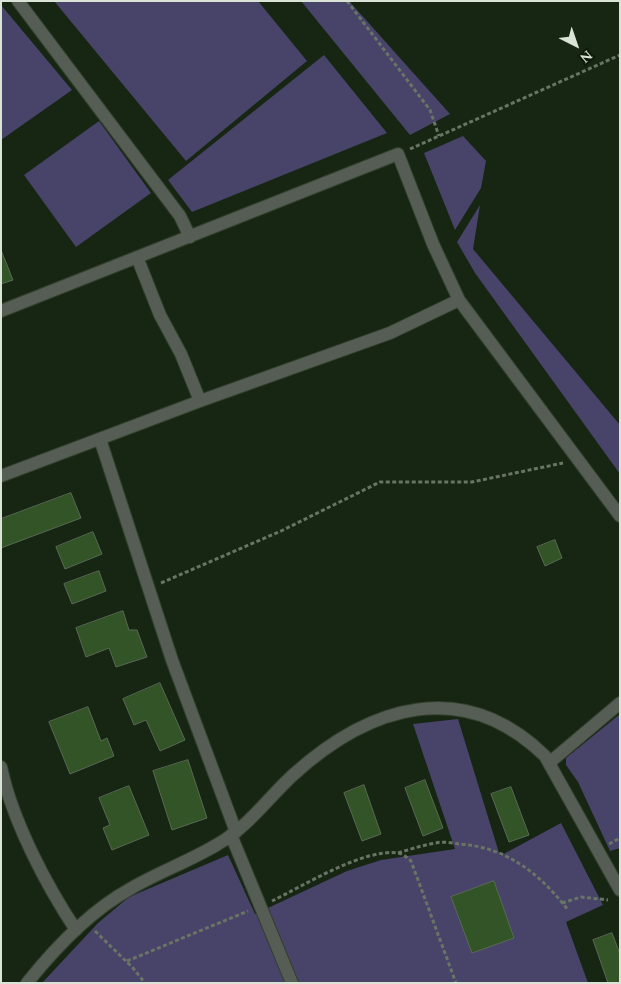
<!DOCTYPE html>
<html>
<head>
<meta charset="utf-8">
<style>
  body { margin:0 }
  #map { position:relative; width:621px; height:984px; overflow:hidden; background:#172513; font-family:Spectral,serif }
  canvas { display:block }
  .frame { position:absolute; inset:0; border:2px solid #d9e3d6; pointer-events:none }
  .north { position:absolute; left:551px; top:20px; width:50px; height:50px; -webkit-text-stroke:4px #0e1b0a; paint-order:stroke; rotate:139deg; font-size:14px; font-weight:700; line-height:20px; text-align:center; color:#d9e3d6 }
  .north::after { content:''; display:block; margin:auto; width:18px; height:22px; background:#d9e3d6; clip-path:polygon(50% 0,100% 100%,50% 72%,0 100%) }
</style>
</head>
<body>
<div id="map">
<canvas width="621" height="984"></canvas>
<div class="frame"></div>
<div class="north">N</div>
</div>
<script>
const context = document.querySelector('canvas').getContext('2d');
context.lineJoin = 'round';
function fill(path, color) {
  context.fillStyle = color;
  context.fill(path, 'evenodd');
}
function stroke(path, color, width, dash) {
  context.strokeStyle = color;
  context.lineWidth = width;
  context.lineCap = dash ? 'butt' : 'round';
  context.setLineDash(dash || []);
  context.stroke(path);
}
fill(new Path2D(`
  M54 1H258L307 61 186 161Z
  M301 1H349L450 114 410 135Z
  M1 5 72 90 1 140Z
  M324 55 387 133 192 212 168 180Z
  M99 121 151 193 76 247 24 175Z
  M463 136 486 161 481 188 455 230 424 153Z
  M480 205 473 249 620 425V474L475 273 457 242Z
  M620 714V848L610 851 578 782 566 765V758Z
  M458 719 500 856 561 823 603 905 566 922 588 983H42L98 923 129 897 228 855 255 914 347 871 381 860 455 849 413 724Z`), '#484369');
const building = new Path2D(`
  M1 250 13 280 1 284Z
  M71 493 81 518 1 548V519Z
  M93 532 102 554 65 569 56 547Z
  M555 540 562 558 545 566 537 547Z
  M99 571 106 591 72 604 64 584Z
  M123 611 129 630H137L147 657 116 667 109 648 86 657 76 628Z
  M160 683 185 740 160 751 146 720 134 725 123 699Z
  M88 707 101 741 107 738 114 756 70 774 49 722Z
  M188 760 207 818 172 830 153 771Z
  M425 780 443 828 423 836 405 788Z
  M364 785 381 834 362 841 344 793Z
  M129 786 149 835 112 850 103 828 110 825 99 798Z
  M511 787 529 835 509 842 491 794Z
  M494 881 514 938 472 953 451 897Z
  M612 933 620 954V983H608L593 940Z`);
fill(building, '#325427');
stroke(building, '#596a54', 1);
const minor = new Path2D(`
  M18 1 180 216 190 237
  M137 257 160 315 181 354 200 401
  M1 311 398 154 433 244 459 300 620 516
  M100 439 172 660 236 832
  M1 476 200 401 390 333 459 300
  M549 763 620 703
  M1 767C12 820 46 885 76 930
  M231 835 292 983
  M27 983C55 948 90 911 130 889 159 872 190 861 218 844 248 827 268 798 293 775 369 706 463 676 545 756L620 890`);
stroke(minor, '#32402e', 14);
stroke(new Path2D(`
  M347 1 430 110 439 136
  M410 149 620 55
  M161 583 281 531 380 482H472L563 463
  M609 844 620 838
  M398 853C411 849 423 845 436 843 443 841 452 843 459 844 507 847 540 874 568 910
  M272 901C303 886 364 848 398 853 404 854 407 858 411 861L456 983
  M562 903 581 897 608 900
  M95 931 133 968 145 983
  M127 961 248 911`), '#687464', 3, [4, 2.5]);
stroke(minor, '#565d54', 12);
</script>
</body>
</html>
